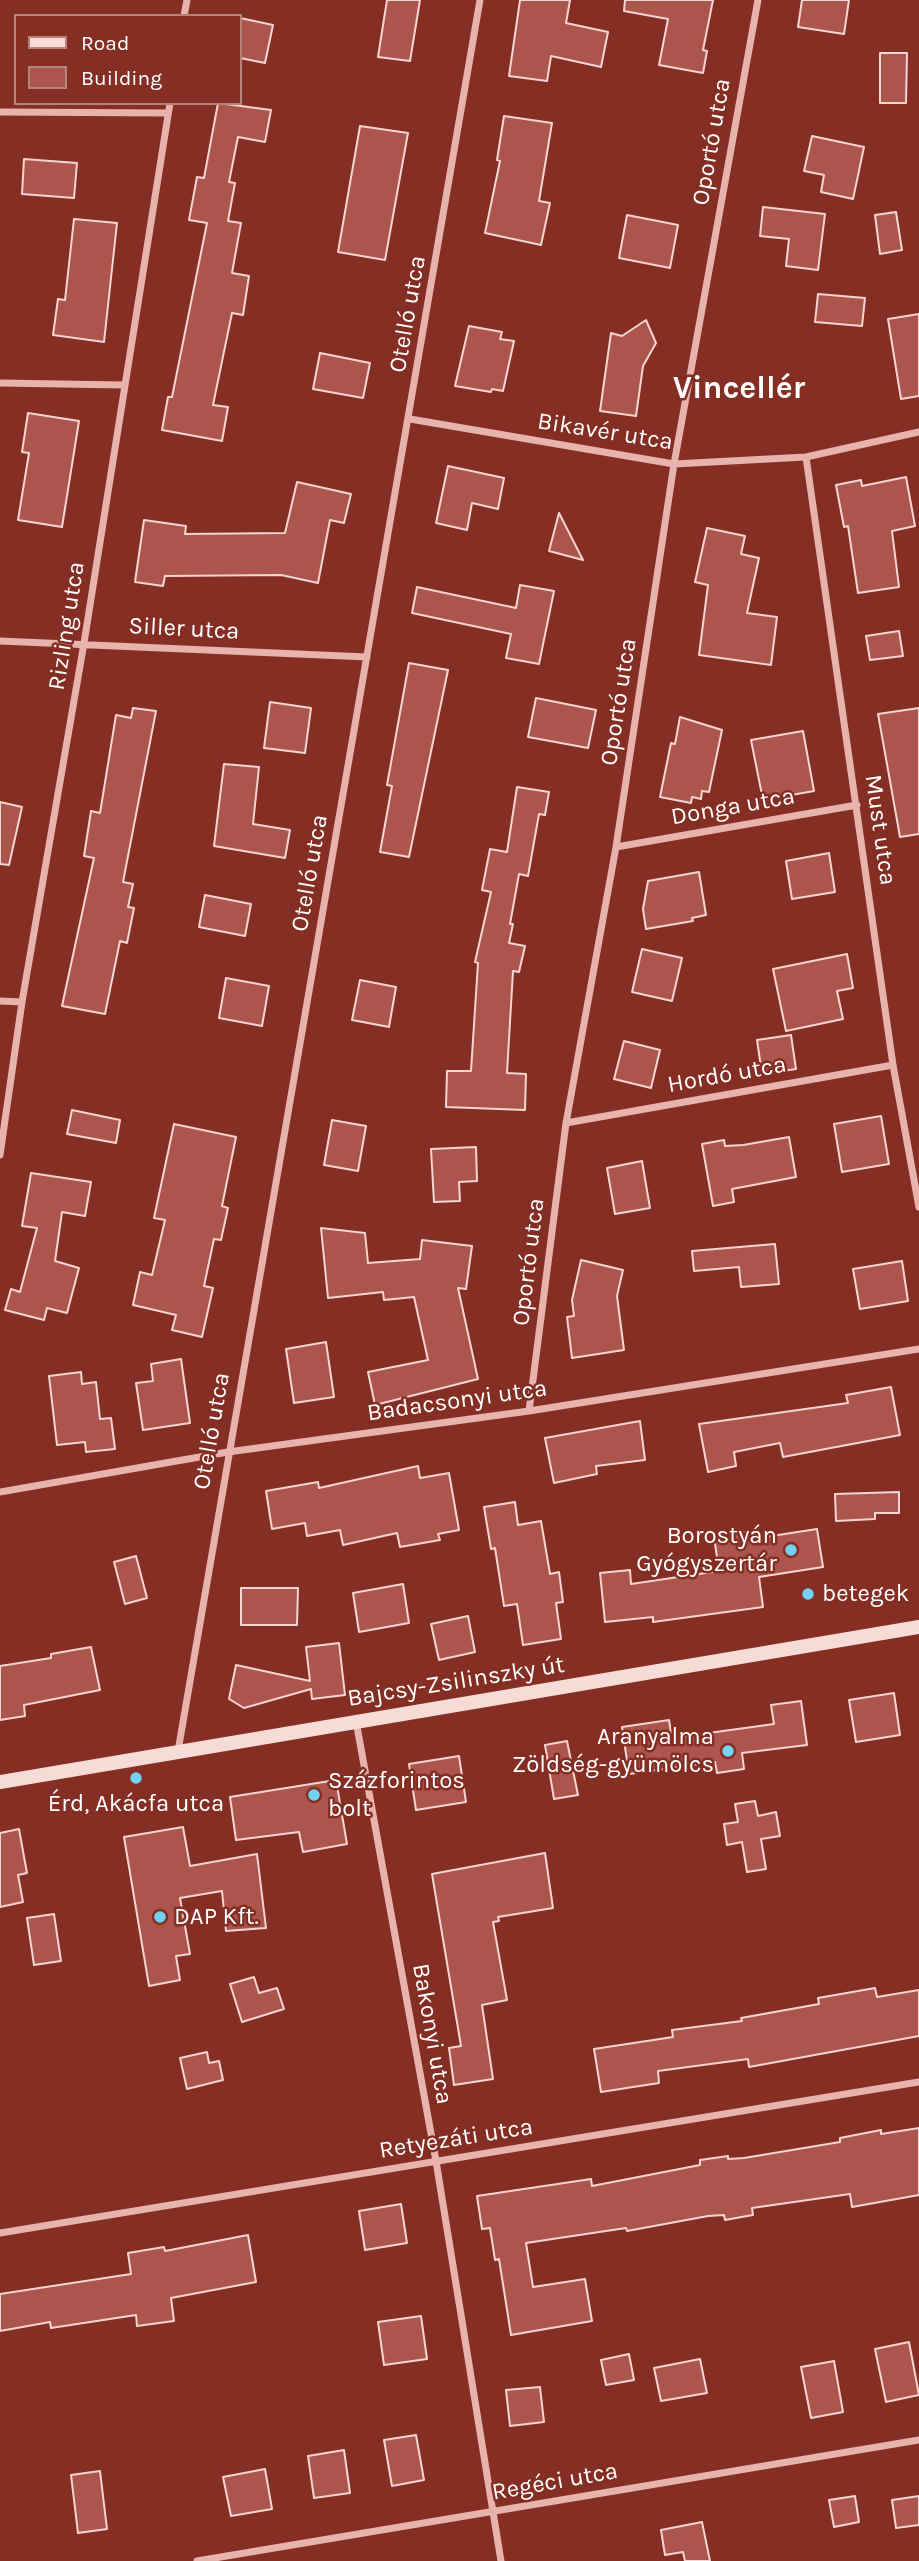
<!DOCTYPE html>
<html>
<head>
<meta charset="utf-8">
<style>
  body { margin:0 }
  #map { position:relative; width:919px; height:2561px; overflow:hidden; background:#842e24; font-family:Karla,sans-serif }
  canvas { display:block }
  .legend { position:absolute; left:14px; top:14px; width:228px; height:91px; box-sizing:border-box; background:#842e24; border:2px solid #b5827c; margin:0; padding:9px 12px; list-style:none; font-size:21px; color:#fff }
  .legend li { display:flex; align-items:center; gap:14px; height:35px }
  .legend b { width:35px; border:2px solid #b5827c }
</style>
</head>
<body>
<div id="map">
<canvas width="919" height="2561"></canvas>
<ul class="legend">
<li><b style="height:9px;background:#f7dbd7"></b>Road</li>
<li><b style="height:19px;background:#ac554c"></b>Building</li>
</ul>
</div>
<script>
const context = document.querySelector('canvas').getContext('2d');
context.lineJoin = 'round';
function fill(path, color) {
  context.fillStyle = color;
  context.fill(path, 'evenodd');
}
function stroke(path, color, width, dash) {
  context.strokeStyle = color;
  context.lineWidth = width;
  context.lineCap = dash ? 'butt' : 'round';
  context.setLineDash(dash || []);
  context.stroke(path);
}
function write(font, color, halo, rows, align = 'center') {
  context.font = font + ' Karla,sans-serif';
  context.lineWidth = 5;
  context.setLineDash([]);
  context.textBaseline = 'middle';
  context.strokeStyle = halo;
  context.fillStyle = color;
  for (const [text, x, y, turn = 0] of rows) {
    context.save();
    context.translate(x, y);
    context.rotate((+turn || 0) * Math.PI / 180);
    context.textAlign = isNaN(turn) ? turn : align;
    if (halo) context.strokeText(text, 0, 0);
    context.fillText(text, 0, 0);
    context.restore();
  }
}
const building = new Path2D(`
  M387 0H420L410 61 378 57Z
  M520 0H570L566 23 608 32 601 67 551 56 547 81 509 76Z
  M625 0H713L703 50 707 51 703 73 659 65 668 19 624 11Z
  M802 0H849L844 34 798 27Z
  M240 18 273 25 265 63 240 58Z
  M880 53H907L906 103H880Z
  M218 103 271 110 265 142 238 137 229 182 235 183 228 221 241 223 232 273 249 276 243 315 232 313 213 405 228 407 222 441 162 430 168 397H172L207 223 189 220 197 177 204 178Z
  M504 116 552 123 539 201 550 203 541 245 485 233 500 161 497 160Z
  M360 126 408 133 385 260 338 252Z
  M812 136 864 147 853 199 821 192 824 175 804 171Z
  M24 159 77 163 74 198 22 194Z
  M763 207 825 214 818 270 786 266 789 239 760 236Z
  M896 212 902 250 880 254 875 215Z
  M627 215 678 225 670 268 619 258Z
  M74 219 117 223 104 342 53 335 58 299 65 300Z
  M818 294 865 298 862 326 815 322Z
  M919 314V396L901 399 888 319Z
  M646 320 656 343 643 366 636 416 600 411 611 333 622 336Z
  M469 326 502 332 500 339 514 341 503 391 492 389 491 392 455 386Z
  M320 353 370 363 363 398 313 389Z
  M28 413 79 421 62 527 18 520 29 453 22 452Z
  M448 466 504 478 498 509 472 503 467 530 436 523Z
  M906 477 915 526 892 531 899 587 858 593 848 526 844 527 836 485 861 480 862 486Z
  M297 482 351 494 344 523 330 520 318 583 281 575 165 576 163 586 135 582 144 520 186 526 185 534 285 533Z
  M559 513 583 560 549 551Z
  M707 528 745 536 741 554 759 558 747 613 777 617 771 665 699 655 708 585 695 582Z
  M520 585 554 591 539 664 506 658 511 634 412 613 417 587 516 608Z
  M899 631 903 656 870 660 866 636Z
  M409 663 448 670 409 857 380 852 392 786 387 785Z
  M536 698 596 710 588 748 528 737Z
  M270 702 311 708 305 753 264 748Z
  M133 708 156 711 123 882 133 884 128 907 134 908 127 943 120 941 105 1014 62 1006 94 858 84 856 91 811 100 813 116 715 131 718Z
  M919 708V834L900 837 878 714Z
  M680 717 722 730 709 792 702 791 701 799 692 797 691 803 660 797 671 743 675 744Z
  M803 731 814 791 763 800 751 740Z
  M224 764 259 767 253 824 290 830 285 858 214 846Z
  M517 787 549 792 545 815 539 814 528 876 519 874 510 924H513L509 943 525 946 519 972 513 971 507 1073 526 1074 525 1110 446 1107 447 1071H471L478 963 475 962 491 892 482 890 490 849 507 852Z
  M0 802 22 807 9 865 0 864Z
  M829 853 835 892 792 899 786 861Z
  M699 872 706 915 692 918 693 921 646 929 643 909 648 881Z
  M205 895 251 904 245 936 199 927Z
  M642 949 682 958 672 1001 632 992Z
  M847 954 853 988 837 991 843 1019 786 1031 773 969Z
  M226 978 269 986 262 1026 219 1018Z
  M360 980 396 987 389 1027 352 1020Z
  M791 1035 796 1069 762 1074 757 1040Z
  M624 1041 660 1050 651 1088 614 1079Z
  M72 1110 120 1120 116 1143 67 1134Z
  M881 1116 889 1164 842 1172 834 1124Z
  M332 1120 366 1126 358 1171 324 1165Z
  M174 1124 236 1137 222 1206 228 1208 221 1240 214 1239 204 1286 213 1288 202 1337 172 1330 176 1315 133 1305 140 1272 152 1275 165 1220 154 1218Z
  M789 1137 796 1177 732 1189 734 1202 713 1206 702 1144 724 1140 725 1146 743 1145Z
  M476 1147 477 1181 459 1182 460 1201 434 1202 431 1149Z
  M642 1161 650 1208 615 1214 607 1168Z
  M31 1173 91 1182 85 1216 62 1212 55 1261 79 1268 67 1313 47 1308 44 1320 5 1310 11 1289 20 1292 37 1228 22 1226Z
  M321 1228 365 1233 368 1263 420 1259 422 1240 472 1246 466 1289 458 1288 478 1379 375 1405 368 1372 428 1360 414 1297 384 1300 383 1292 328 1298Z
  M775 1244 779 1284 741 1287 739 1267 694 1271 692 1251Z
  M581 1260 623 1270 617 1296 624 1350 572 1358 567 1317 574 1316 572 1300Z
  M902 1261 908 1301 860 1309 853 1269Z
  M326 1342 334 1397 294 1403 286 1349Z
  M181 1359 190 1423 143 1430 136 1383 153 1381 151 1364Z
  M81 1372 82 1384 96 1382 100 1419 111 1418 115 1449 86 1452 85 1442 57 1445 49 1376Z
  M891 1387 900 1435 783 1457 780 1443 734 1452 736 1466 708 1472 699 1424 848 1403 846 1395Z
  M640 1421 645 1460 596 1466 597 1474 554 1483 545 1438Z
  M418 1466 420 1478 449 1473 459 1530 438 1534 440 1540 400 1547 397 1533 343 1545 340 1530 307 1536 305 1523 272 1529 266 1491 318 1482 319 1488Z
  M899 1492V1513H875V1519L836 1521 835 1494Z
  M515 1502 518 1525 541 1521 550 1574 559 1572 563 1602 556 1603 561 1639 523 1645 517 1604 504 1606 495 1548 491 1549 484 1507Z
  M817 1529 823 1567 759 1577 763 1607 653 1622V1617L605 1622 600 1573 630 1570 631 1584 719 1571 714 1537 752 1531V1539Z
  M136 1556 147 1598 125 1604 114 1562Z
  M403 1584 409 1623 359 1632 353 1593Z
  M241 1588H298L297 1625H241Z
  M468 1616 475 1652 439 1660 431 1624Z
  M339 1643 345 1695 312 1699 311 1689 244 1708 229 1699 236 1665 310 1681 306 1647Z
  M91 1647 100 1690 24 1705 25 1716 0 1720V1666L51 1658V1654Z
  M894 1693 900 1735 856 1742 849 1700Z
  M801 1701 807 1745 742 1753 744 1769 717 1773 715 1762 629 1774 622 1727 669 1720 672 1738 774 1724 771 1705Z
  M567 1741 578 1795 554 1799 545 1745Z
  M459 1756 466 1802 416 1810 409 1764Z
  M336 1780 347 1844 303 1852 299 1832 236 1840 230 1797Z
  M755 1801 758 1816 776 1812 780 1836 761 1839 766 1869 747 1872 742 1842 727 1845 724 1824 738 1822 735 1804Z
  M183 1827 190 1866 257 1854 266 1928 226 1931 222 1891 180 1898 190 1954 176 1956 180 1980 149 1986 124 1837Z
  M19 1829 27 1873 18 1875 23 1902 0 1907V1833Z
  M545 1853 553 1908 498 1917 499 1921 493 1922 507 2000 482 2005 493 2079 454 2085 449 2048 461 2046 432 1874Z
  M54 1914 61 1961 34 1965 27 1918Z
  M254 1977 259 1993 277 1988 284 2009 242 2022 230 1984Z
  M875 1988 877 1997 919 1990V2036L749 2067 748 2059 658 2071 659 2083 601 2092 594 2049 673 2037 672 2030 742 2021 741 2018 819 2004 818 1998Z
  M207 2052 209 2063 219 2061 223 2080 187 2089 180 2058Z
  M919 2128V2195L852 2207 850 2194 752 2208 753 2215 725 2220 724 2215 708 2216 627 2231 626 2228 526 2243 533 2287 585 2279 592 2321 511 2335 499 2259 495 2260 490 2228 482 2229 477 2196 591 2179 592 2186 700 2165V2160L728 2156V2159L744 2158 840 2142V2138L881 2130V2134Z
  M401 2204 407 2243 365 2250 359 2211Z
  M248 2235 256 2282 171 2298 174 2321 137 2326 136 2315 51 2328 50 2322 0 2331V2294L131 2274 128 2253 164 2247 165 2251Z
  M421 2316 427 2359 384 2365 378 2322Z
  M909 2342 919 2395 886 2402 875 2349Z
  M629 2354 634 2380 606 2385 601 2360Z
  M700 2359 707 2393 661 2401 654 2368Z
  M834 2361 843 2412 811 2418 801 2367Z
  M540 2387 544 2422 510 2426 506 2390Z
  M416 2435 424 2480 392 2486 384 2440Z
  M344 2450 350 2493 314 2498 308 2456Z
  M265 2469 272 2509 231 2516 223 2477Z
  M100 2471 107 2529 78 2533 71 2475Z
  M855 2496 859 2522 834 2527 829 2500Z
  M919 2496V2525L896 2528 892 2500Z
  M702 2522 710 2561H685L683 2552 665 2555 661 2530Z`);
fill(building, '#ac554c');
stroke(building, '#f6d4d1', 2);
stroke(new Path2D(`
  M184 16 187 0
  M0 112 168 113
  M0 383 123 385
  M410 419 674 464 806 457 919 432
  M806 457 893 1065 919 1207
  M0 641 367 657
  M616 847 857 805
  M0 1001 22 1002
  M566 1123 893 1065
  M0 1155 22 1002 84 643 170 103
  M529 1411 566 1123 616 847 674 464 758 0
  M0 1492 228 1452 529 1411 919 1349
  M356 1721 436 2161 501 2561
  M178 1751 480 0
  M0 2233 919 2082
  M197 2561 919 2440`), '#e8b2ad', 7);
stroke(new Path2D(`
  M0 1782 919 1627`), '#f7dbd7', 14);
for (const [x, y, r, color] of [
  [791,1550,7,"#71d2f3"],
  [808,1594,7,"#71d2f3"],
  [728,1751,7,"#71d2f3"],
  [136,1778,7,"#71d2f3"],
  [314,1795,7,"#71d2f3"],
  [160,1917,7,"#71d2f3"]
]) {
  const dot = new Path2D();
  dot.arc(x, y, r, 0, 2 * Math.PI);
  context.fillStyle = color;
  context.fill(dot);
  stroke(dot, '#842e24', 2.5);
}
write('24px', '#fff', '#842e24', [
  ["Oportó utca",712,142,-80],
  ["Otelló utca",408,314,-80],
  ["Bikavér utca",605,432,9],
  ["Rizling utca",67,626,-81],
  ["Siller utca",184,629,3],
  ["Oportó utca",619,702,-81],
  ["Donga utca",733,807,-10],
  ["Must utca",880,830,82],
  ["Otelló utca",310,873,-80],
  ["Hordó utca",727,1075,-10],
  ["Oportó utca",529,1262,-83],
  ["Badacsonyi utca",457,1401,-8],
  ["Otelló utca",212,1431,-80],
  ["Bajcsy-Zsilinszky út",456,1682,-9],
  ["Bakonyi utca",432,2034,80],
  ["Retyezáti utca",456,2139,-9],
  ["Regéci utca",555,2482,-10]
]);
write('24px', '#fff', '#842e24', [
  ["Borostyán",777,1536,"right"],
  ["Gyógyszertár",777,1564,"right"],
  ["betegek",822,1594],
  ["Aranyalma",714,1737,"right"],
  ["Zöldség-gyümölcs",714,1765,"right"],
  ["Százforintos",328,1781],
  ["bolt",328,1809],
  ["Érd, Akácfa utca",136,1804,"center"],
  ["DAP Kft.",174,1917]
], 'left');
write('bold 32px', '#fff', '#842e24', [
  ["Vincellér",739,389]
]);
</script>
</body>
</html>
